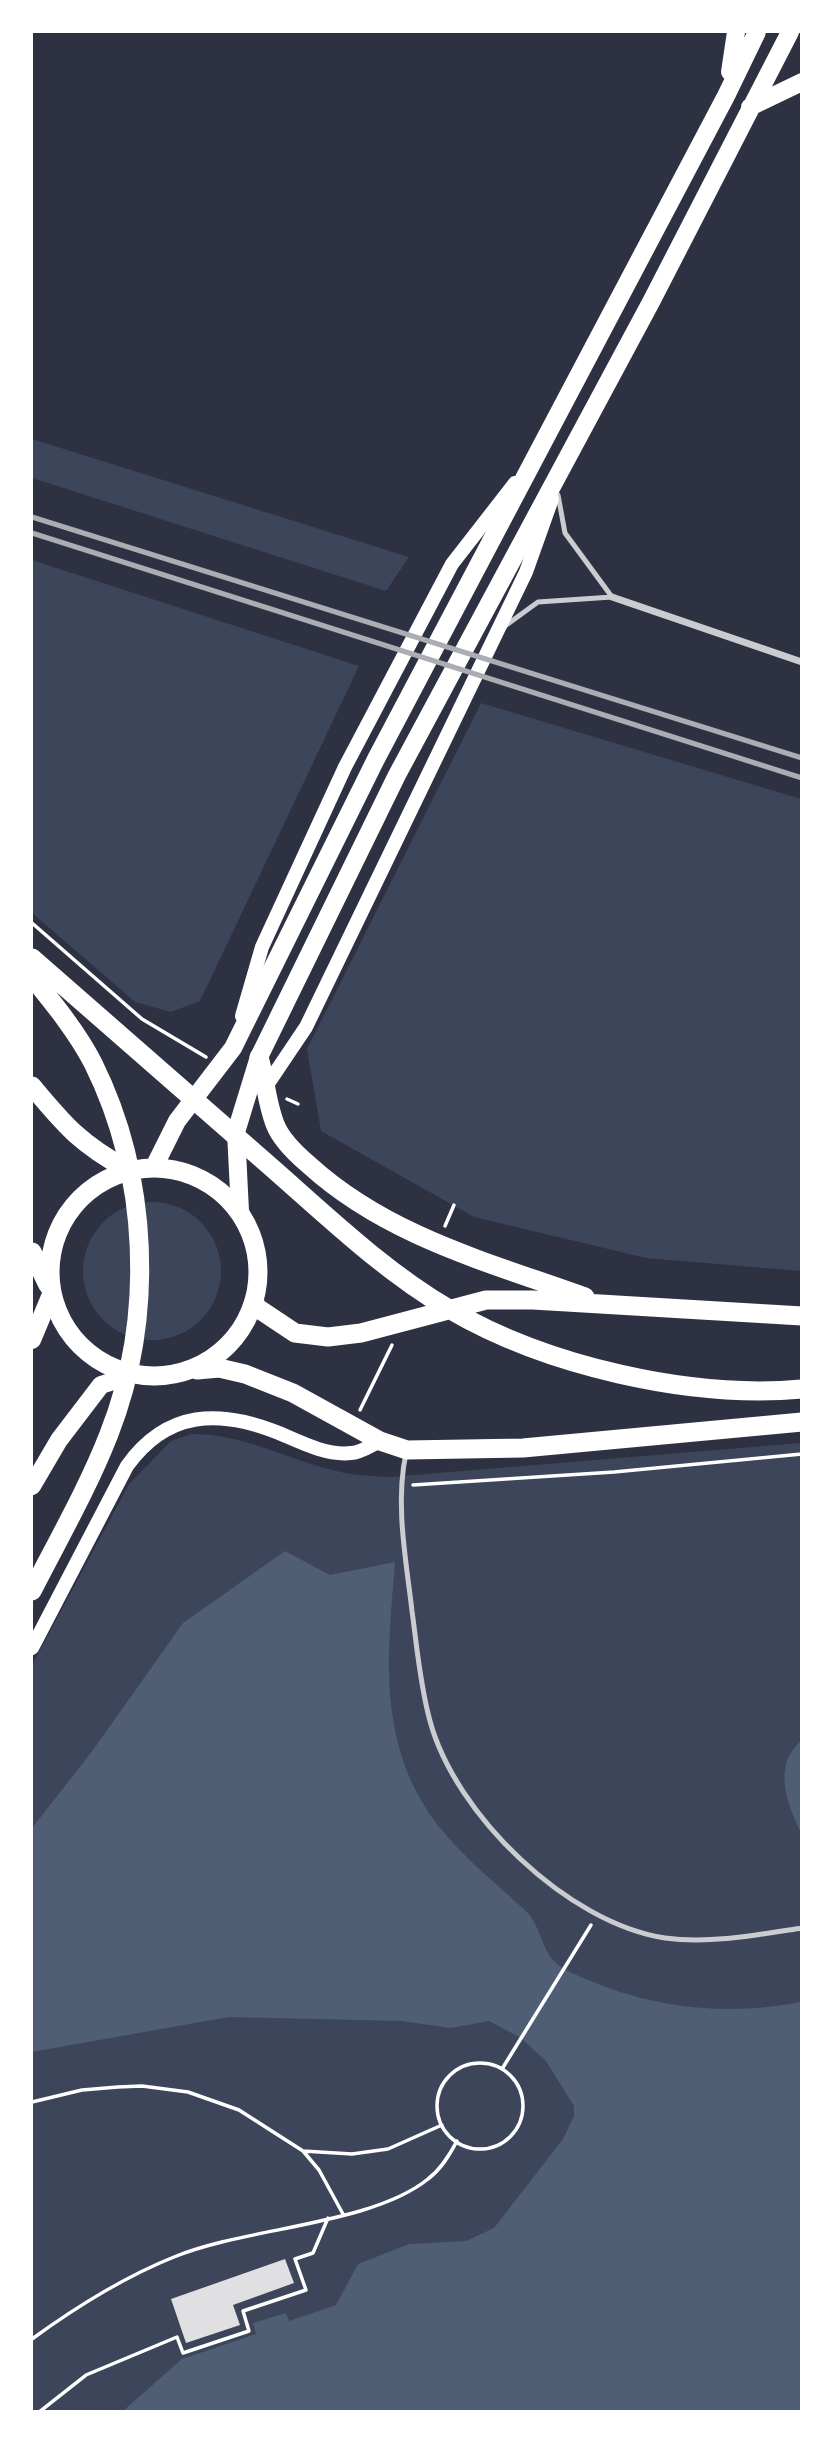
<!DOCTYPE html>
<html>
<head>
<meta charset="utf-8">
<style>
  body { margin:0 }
  #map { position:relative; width:833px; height:2443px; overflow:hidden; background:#2d3142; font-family:"Archivo Narrow",sans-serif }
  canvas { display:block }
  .frame { position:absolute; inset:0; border:33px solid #fff; pointer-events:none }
</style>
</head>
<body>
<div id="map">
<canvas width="833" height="2443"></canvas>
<div class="frame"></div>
</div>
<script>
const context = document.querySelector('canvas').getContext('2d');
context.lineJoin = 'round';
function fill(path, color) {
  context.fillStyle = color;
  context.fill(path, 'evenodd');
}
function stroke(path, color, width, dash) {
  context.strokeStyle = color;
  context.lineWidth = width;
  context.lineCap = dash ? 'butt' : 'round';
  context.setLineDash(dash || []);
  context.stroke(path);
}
fill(new Path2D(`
  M32 439 409 557 386 591 32 478Z
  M32 560 359 666 200 1001 171 1012 135 1002 32 913Z
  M481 703 801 799V1271L646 1258 474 1217 321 1131 307 1049Z
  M83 1271a69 69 0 1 1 138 0a69 69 0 1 1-138 0Z
  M191 1434C240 1433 282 1457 329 1469 349 1475 368 1476 389 1477L801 1443V2411H32V1665L129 1484 171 1441Z`), '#3c4559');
fill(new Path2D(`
  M285 1551 330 1575 395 1562C387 1661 376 1753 446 1835 470 1863 500 1887 527 1912 539 1924 541 1945 552 1959 560 1969 577 1975 588 1980 656 2009 729 2016 801 2002V2411H123L182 2359 256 2334 253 2323 286 2313 289 2321 336 2305 358 2264 409 2244 466 2241 494 2228 563 2139 574 2116V2106L546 2061 521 2038 489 2021 451 2028 401 2021 229 2017 32 2052V1828L93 1750 183 1623Z
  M801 1741V1833C787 1804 772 1765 801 1741Z`), '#4f5d75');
fill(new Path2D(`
  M285 2259 294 2283 233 2305 240 2325 186 2343 171 2299Z`), '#e0e0e3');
stroke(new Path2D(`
  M32 923 142 1019 206 1057
  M287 1099 298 1104
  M445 1226 454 1205
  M360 1410 392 1345
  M413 1485 614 1472 802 1454
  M437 2106a43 43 0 1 1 86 0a43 43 0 1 1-86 0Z
  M502 2069 591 1925
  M32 2102 82 2090 118 2087 142 2086 188 2092 239 2110 303 2151 352 2154 388 2149 442 2125
  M303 2151 319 2170 343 2214
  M32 2339C76 2307 124 2277 174 2257 247 2227 371 2225 428 2179 441 2169 449 2156 457 2141
  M39 2412 86 2375 177 2337 183 2353 249 2331 243 2311 306 2290 295 2259 313 2253 328 2218`), '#fff', 3.5);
stroke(new Path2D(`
  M505 626 538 602 612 597 565 533 558 495
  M406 1453C395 1504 406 1559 412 1611 417 1647 420 1685 430 1721 455 1814 567 1923 665 1938 709 1944 757 1935 802 1928`), '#caccd0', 5);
stroke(new Path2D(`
  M612 597 802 662`), '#caccd0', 7);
stroke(new Path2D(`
  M242 1016 262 947 345 767 452 564 515 483
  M267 1085 306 1027 526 572 552 499
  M32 1648 127 1466C167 1410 220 1409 279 1433 300 1442 327 1456 351 1453 360 1453 372 1445 380 1441`), '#fff', 14);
stroke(new Path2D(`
  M730 72 736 32
  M750 107 802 82
  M154 1167 177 1121 233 1048 376 759 726 96 757 32
  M240 1211 236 1132 259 1057 397 775 651 302 790 32
  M32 1340 52 1292
  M32 1486 59 1440 101 1385 135 1374`), '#fff', 18);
stroke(new Path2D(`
  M32 958C111 1028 191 1097 271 1167 328 1217 384 1271 449 1309 546 1366 690 1399 802 1389
  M32 977C54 1004 77 1032 93 1063 149 1176 155 1317 109 1434 88 1488 58 1540 32 1591
  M259 1057C265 1078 267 1104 275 1124 281 1140 296 1154 309 1165 387 1236 488 1262 585 1297
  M32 1086C66 1127 81 1144 128 1170
  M50 1272a104 104 0 1 1 208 0a104 104 0 1 1-208 0Z
  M32 1252 48 1285
  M255 1302 253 1305 295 1333 328 1337 361 1333 486 1300H533L802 1316
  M197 1370 219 1368 245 1374 293 1393 380 1441 407 1450 523 1448 802 1422`), '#fff', 19);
stroke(new Path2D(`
  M32 517 802 758
  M32 533 802 778`), '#abadb3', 5);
</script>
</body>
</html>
